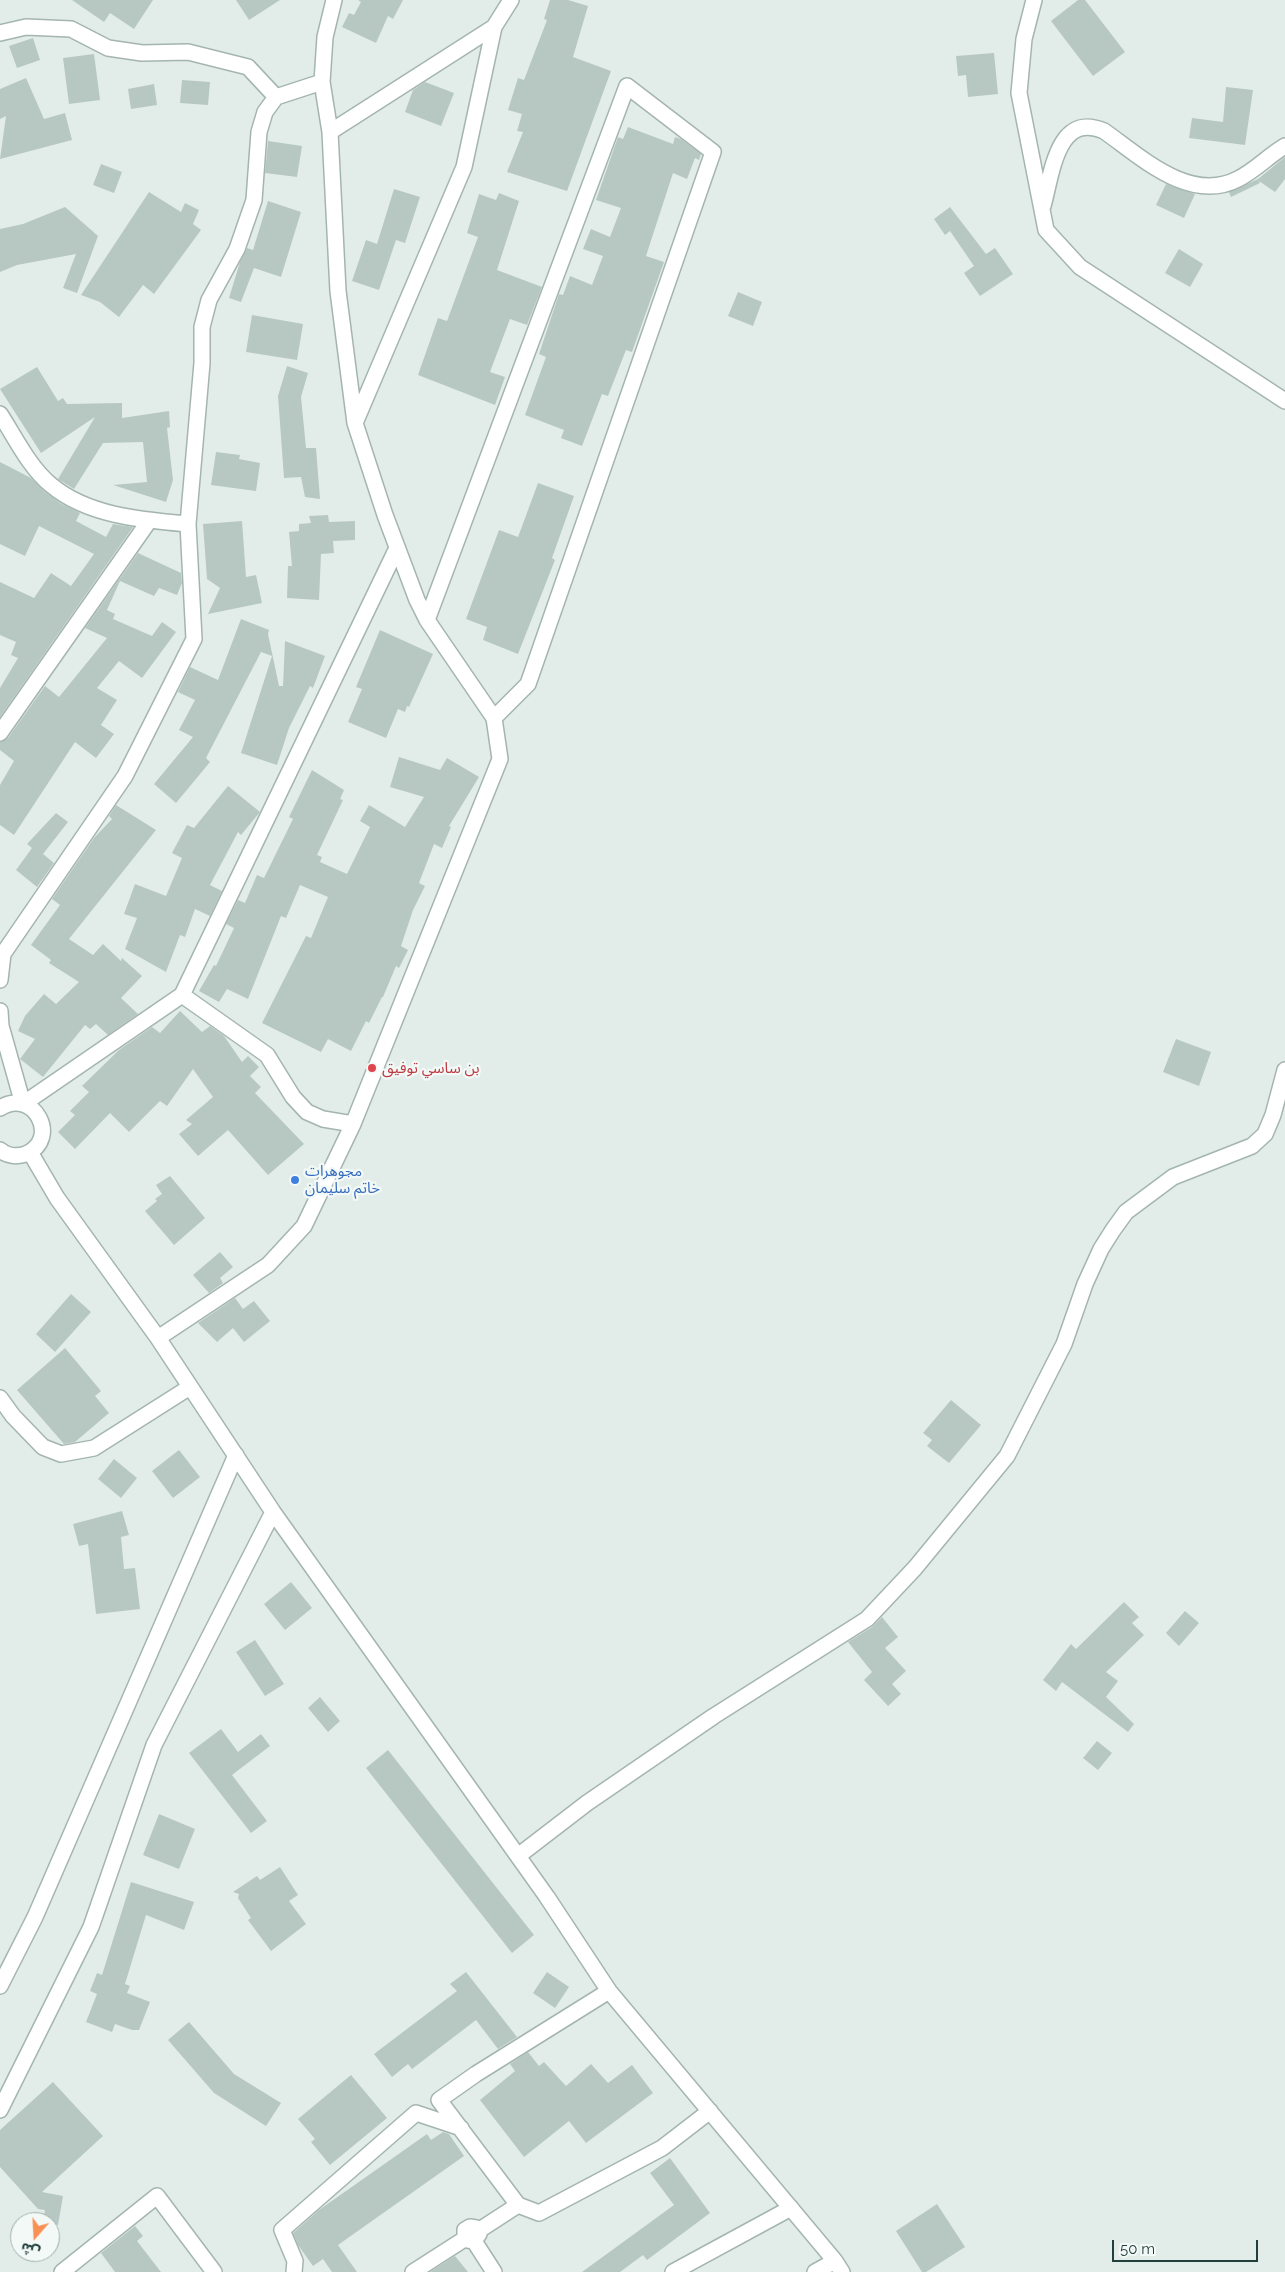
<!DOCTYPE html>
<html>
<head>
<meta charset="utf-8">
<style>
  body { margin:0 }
  #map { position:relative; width:1285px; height:2272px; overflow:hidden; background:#e2ede9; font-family:Raleway,"Noto Sans Arabic",sans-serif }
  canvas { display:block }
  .north { position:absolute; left:10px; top:2212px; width:50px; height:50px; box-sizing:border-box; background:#f3f9f7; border:1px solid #9fafac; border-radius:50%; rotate:199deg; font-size:14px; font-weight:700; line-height:20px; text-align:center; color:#213f3b }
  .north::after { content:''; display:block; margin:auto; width:18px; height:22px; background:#f99154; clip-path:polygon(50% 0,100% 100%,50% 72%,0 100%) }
  .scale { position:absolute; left:1112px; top:2240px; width:146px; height:22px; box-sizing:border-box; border:2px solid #213f3b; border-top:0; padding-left:6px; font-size:15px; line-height:18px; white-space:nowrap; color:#213f3b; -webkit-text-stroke:4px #f3f9f7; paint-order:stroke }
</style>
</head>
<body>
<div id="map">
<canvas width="1285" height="2272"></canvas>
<div class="north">ش</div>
<div class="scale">50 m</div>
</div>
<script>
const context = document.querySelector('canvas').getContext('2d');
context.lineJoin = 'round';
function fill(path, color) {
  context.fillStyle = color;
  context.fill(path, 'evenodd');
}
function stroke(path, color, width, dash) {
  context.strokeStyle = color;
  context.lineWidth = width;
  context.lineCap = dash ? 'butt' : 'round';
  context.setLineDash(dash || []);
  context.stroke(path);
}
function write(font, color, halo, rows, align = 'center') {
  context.font = font + ' Raleway,"Noto Sans Arabic",sans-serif';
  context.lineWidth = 4.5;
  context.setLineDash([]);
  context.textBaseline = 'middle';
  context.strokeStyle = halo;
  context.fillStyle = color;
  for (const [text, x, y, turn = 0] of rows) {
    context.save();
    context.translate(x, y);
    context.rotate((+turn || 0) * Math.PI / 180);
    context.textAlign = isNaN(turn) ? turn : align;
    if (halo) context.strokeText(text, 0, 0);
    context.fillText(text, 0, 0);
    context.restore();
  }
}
fill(new Path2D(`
  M72 0H153L134 29 110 13 104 22Z
  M236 0H280L249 20Z
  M358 0H403L393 19 388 16 376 43 342 27 349 13 354 15 361 2Z
  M550 0H568L588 6 573 57 611 71 567 191 507 172 523 132 517 131 522 114 508 110 518 78 524 80 547 20 544 19Z
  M1078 0H1085L1125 52 1093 76 1051 21Z
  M33 38 40 60 17 68 9 46Z
  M994 53 998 94 968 97 966 75 958 76 956 56Z
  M94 54 100 100 69 104 63 58Z
  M26 78 44 119 65 113 72 140 0 159 6 116 0 119V89Z
  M182 80 210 82 208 105 180 103Z
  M425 82 454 93 441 126 405 112 413 90Z
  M154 84 157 105 131 109 128 89Z
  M1226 87 1253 90 1245 145 1189 138 1192 118 1223 122Z
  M628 127 673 144 675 137 681 139 701 154 699 160 695 158 687 179 673 173 646 256 664 262 632 352 626 350 608 396 602 394 582 446 561 438 564 430 525 415 546 357 539 354 559 294 563 295 570 276 592 285 603 256 583 249 591 229 610 237 621 208 596 200 618 137 623 139Z
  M268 141 302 146 297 177 265 173Z
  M1285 157V179L1275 192 1259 181 1260 183 1231 197 1229 192 1258 179Z
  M101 164 122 172 114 193 93 185Z
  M1166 184 1195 194 1184 218 1156 205Z
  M394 189 420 197 405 243 396 240 379 290 352 281 366 240 377 244Z
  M149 192 181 212 185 203 199 210 193 224 201 230 154 294 143 285 119 317 100 302 81 295Z
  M499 193 519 201 497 270 542 287 527 325 510 319 490 372 505 377 495 405 418 375 438 318 447 321 478 237 467 233 479 194 496 200Z
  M268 201 301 212 281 277 254 268 241 302 229 298 240 262 247 248 253 250Z
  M65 207 98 236 77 293 63 288 76 254 17 265 0 272V229L23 224Z
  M950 207 986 254 995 248 1013 274 980 296 964 273 974 266 950 231 945 235 934 219Z
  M1179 249 1203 264 1190 287 1165 273Z
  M738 292 762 302 753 326 728 316Z
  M252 315 303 324 297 360 246 352Z
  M287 366 308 373 301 397 306 448H316L320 499 305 497 301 477 284 478 278 396Z
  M37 367 58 401 63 398 67 404 122 403V418L169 411 170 427 167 428 173 480 166 502 113 485 147 482 143 442 103 443 74 489 58 479 95 417 41 453 0 389Z
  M216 452 240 455 239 459 260 463 256 491 211 485Z
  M0 462 31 478 45 492 60 503 80 513 76 521 106 537 113 524 133 527 0 717V688L18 658 11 655 16 642 0 635V582L34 598 51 573 71 586 94 554 39 526 25 556 0 544Z
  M538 483 574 496 552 558 555 560 518 654 483 640 487 627 466 619 499 530 518 537Z
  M328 515 329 522 355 521V540L333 541 334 553 321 554 319 600 287 598 288 566H292L289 532 299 531V524L311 523 309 516Z
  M242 521 246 577 256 575 262 603 208 614 220 588 207 579 203 524Z
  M138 553 181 573 182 583 177 595 159 588 154 596 120 581 107 610 115 614 113 619 152 636 162 622 176 632 142 678 119 661 97 688 117 700 101 725 114 734 96 758 75 742 14 835 0 825V785L14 761 0 750V742L8 738 45 686 59 697 107 638 85 628Z
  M241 619 269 630 268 634 279 686H283L285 641 325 656 313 688 310 686 289 728 277 765 241 753 272 656 261 652 206 758 210 762 176 803 154 784 193 737 179 730 195 700 178 692 190 667 218 680Z
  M380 630 433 654 409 707 407 706 405 712 398 709 386 738 348 722 362 689 356 687Z
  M399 757 440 770 447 758 479 777 449 826 451 827 442 848 434 844 419 883 425 886 413 910 401 946 408 950 399 968 396 966 383 997H382L369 1023 366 1021 351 1051 328 1039 321 1052 262 1023 306 936 311 938 328 897 300 885 286 918 281 916 248 999 227 989 219 1002 199 991 214 965 216 966 234 928 226 924 238 900 245 903 257 875 264 878 293 819 289 817 312 770 344 790 340 799 343 800 317 855 322 857 320 862 347 874 370 827 360 821 369 805 405 827 424 797 390 787Z
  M228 786 260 812 241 835 238 832 210 885 222 891 210 916 195 909 185 937 180 935 166 972 125 949 137 918 124 914 135 884 166 896 182 858 172 853 187 825 194 828Z
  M116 805 156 830 69 939 93 955 103 944 121 961 122 958 142 976 121 998 138 1014 108 1035 96 1024 90 1029 85 1025 43 1077 20 1059 35 1039 18 1031 25 1016 44 994 56 1004 79 982 49 963 51 960 31 945 60 905 52 899 94 838 112 819 109 816Z
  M56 813 68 822 43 854 54 863 37 887 16 870 32 848 27 844Z
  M180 1011 202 1032 210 1026 224 1036 242 1062 248 1056 259 1067 250 1076 261 1087 255 1093 304 1144 268 1175 228 1130 198 1156 179 1134 192 1124 186 1120 213 1097 193 1069 167 1106 160 1101 129 1132 110 1113 75 1149 58 1132 75 1115 70 1111 89 1092 82 1086 119 1050 152 1027 160 1033Z
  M1176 1039 1211 1052 1199 1086 1163 1072Z
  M170 1176 205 1218 174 1245 145 1211 157 1201 155 1199 162 1194 156 1185Z
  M220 1252 233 1267 220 1278 223 1283 209 1293 193 1275Z
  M71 1294 91 1312 55 1352 36 1334Z
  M235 1298 243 1309 254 1301 270 1321 244 1342 233 1328 217 1342 198 1323Z
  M65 1348 101 1391 95 1396 109 1413 75 1442 64 1444 17 1390Z
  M951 1400 981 1425 949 1463 927 1446 932 1440 923 1433Z
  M179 1450 200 1477 173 1498 152 1471Z
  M114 1459 137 1478 121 1498 98 1479Z
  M122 1511 129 1535 121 1537 124 1569 135 1568 140 1609 96 1614 88 1544 79 1546 73 1524Z
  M291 1582 312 1608 285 1630 264 1604Z
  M1124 1602 1139 1617 1132 1623 1144 1635 1106 1672 1118 1681 1106 1697 1134 1724 1128 1732 1062 1682 1056 1691 1043 1680 1071 1644 1076 1649Z
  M1185 1611 1199 1623 1179 1646 1166 1633Z
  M882 1617 898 1637 885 1648 906 1671 892 1684 901 1694 888 1706 864 1680 872 1672 848 1642 872 1627Z
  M255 1640 284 1684 265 1696 236 1652Z
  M320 1697 340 1721 328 1732 308 1708Z
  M221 1729 238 1752 261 1734 270 1746 232 1775 267 1821 251 1833 189 1753Z
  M1097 1741 1112 1753 1098 1770 1083 1758Z
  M388 1750 534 1935 512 1953 366 1768Z
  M159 1814 195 1829 179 1869 143 1855Z
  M280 1867 298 1895 289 1901 306 1924 271 1951 248 1920 251 1918 238 1898 239 1894 233 1892 257 1876 260 1880Z
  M131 1882 194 1902 184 1930 146 1915 125 1984 130 1986 127 1993 150 2002 139 2030H132L115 2024 112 2032 86 2022 97 1994 90 1991 97 1973 102 1975Z
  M466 1972 517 2037 498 2049 476 2020 412 2069 408 2064 392 2077 374 2054 457 1991 450 1984Z
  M547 1972 569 1987 555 2008 533 1993Z
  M189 2022 234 2074 281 2103 266 2126 214 2093 168 2040Z
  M528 2052 539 2066 544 2062 566 2086 591 2064 608 2083 632 2065 653 2093 586 2143 569 2121 524 2157 480 2100 515 2071 510 2064Z
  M351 2075 387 2118 330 2165 311 2142 315 2139 298 2119Z
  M53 2082 103 2136 42 2192 63 2196 58 2225 43 2222 45 2210 38 2209 0 2167V2130Z
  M443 2132 449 2134 464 2156 338 2245 357 2272H332L323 2259 313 2266 298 2245 293 2233 319 2210 427 2134 431 2140Z
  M670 2158 710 2213 647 2260 643 2255 620 2272H582L674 2205 650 2173Z
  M937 2204 965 2247 926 2272H922L896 2231Z
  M135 2226 143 2236 137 2241 161 2272H115L101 2253Z
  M455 2256 468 2272H430Z`), '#b7c8c3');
const minor = new Path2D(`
  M1034 0 1024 39 1019 93 1046 230 1080 267 1285 401
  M0 33 26 27 71 29 108 48 142 53 188 52 248 67 276 97
  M330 132 494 27 511 0
  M1043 206C1052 174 1057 111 1104 131 1141 157 1190 204 1238 179 1256 170 1268 156 1285 146
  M0 414C15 437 29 467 51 485 88 516 142 520 188 524L202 363V327L209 300 237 249 254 200 259 132 265 112 276 97 322 82
  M355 423 464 167 494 27
  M427 620 627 86 713 152 528 684 494 718
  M0 733 149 521
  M0 980 3 954 125 776 194 639 188 524
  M182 995 267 1055 293 1097 307 1112 323 1119 353 1124
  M0 1011 1 1026 23 1104 182 995 397 548
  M0 1108C34 1087 61 1139 26 1154 17 1157 7 1156 0 1150
  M30 1152 57 1198 158 1338 273 1512 547 1897 609 1991 835 2261 842 2272
  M158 1338 268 1265 304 1226 353 1124 500 759 494 718 427 620 417 600 385 515 355 423 338 291 330 132 322 82 325 37 334 0
  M0 1398 13 1416 43 1447 61 1454 94 1448 190 1387
  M518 1856 587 1803 714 1716 867 1619 915 1568 1007 1456 1064 1344 1085 1284 1101 1249 1113 1230 1126 1212 1173 1177 1252 1146 1265 1134 1273 1115 1285 1070
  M0 1986 35 1917 236 1455
  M0 2110 91 1927 154 1745 273 1512
  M518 2205 439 2100 476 2074 609 1991
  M478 2231 518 2205 539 2213 662 2148 710 2111
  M474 2241 479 2234 476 2228 470 2227 465 2230V2236L468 2240 474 2241 494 2272
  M62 2272 157 2196 214 2272
  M294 2272 295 2261 282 2230 416 2113 461 2128
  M413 2272 466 2238
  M673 2272 791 2208
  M815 2272 835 2261`);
stroke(minor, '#a4b5b1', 18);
stroke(minor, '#fff', 15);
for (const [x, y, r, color] of [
  [372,1068,5,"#e0444e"],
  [295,1180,5,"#3f7fe0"]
]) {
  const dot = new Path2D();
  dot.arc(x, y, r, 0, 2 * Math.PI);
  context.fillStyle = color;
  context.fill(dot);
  stroke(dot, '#f3f9f7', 2);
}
write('15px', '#be3a42', '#f3f9f7', [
  ["بن ساسي توفيق",382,1068]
], 'left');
write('15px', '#366cbe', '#f3f9f7', [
  ["مجوهرات",305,1171],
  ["خاتم سليمان",305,1188]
], 'left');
</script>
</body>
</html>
